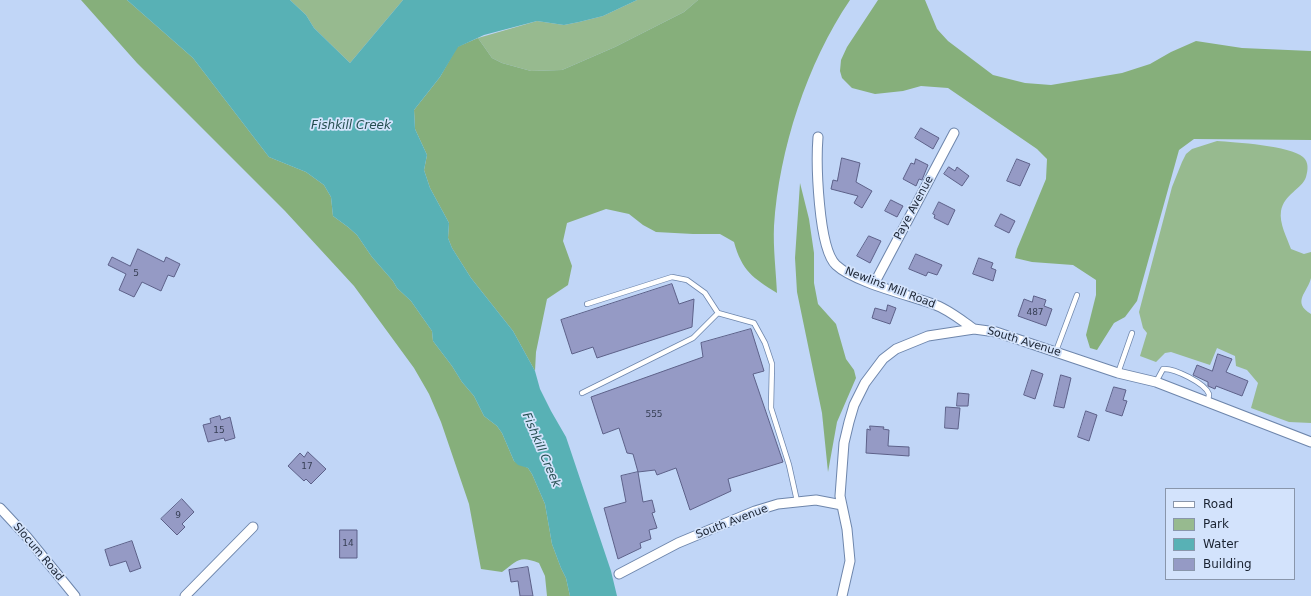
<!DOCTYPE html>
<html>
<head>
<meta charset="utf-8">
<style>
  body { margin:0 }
  #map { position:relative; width:1311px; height:596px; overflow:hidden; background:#c1d6f7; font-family:"DejaVu Sans",sans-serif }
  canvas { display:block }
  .legend { position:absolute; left:1165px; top:488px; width:130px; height:92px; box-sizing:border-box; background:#d3e3fc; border:1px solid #8996ab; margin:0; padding:5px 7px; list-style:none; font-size:12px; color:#192231 }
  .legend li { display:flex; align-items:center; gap:8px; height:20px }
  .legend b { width:20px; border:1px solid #8996ab }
</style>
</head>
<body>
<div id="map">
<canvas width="1311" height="596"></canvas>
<ul class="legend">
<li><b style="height:5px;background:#fff"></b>Road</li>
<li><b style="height:11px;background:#97ba8f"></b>Park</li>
<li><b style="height:11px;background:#58b1b5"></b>Water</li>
<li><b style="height:11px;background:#959ac5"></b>Building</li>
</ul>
</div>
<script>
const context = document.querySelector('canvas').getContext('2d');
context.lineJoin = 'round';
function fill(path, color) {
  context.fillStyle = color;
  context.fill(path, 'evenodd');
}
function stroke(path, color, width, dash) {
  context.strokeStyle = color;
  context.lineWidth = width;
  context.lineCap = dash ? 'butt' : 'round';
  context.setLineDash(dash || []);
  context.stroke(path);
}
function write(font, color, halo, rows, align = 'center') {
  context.font = font + ' "DejaVu Sans",sans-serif';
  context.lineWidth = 3.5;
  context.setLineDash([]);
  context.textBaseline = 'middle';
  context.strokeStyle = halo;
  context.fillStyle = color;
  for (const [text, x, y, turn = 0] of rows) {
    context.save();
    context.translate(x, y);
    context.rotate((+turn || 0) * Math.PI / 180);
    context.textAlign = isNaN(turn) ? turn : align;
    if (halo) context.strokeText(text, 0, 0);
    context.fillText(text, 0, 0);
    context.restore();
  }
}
fill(new Path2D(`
  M290 0H403L350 63 314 28 306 15Z
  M637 0H698L684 12 615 47 562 70 531 71 502 63 492 58 478 38 537 21 564 25 579 22 603 16Z
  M1217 141C1234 142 1291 146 1303 157 1309 162 1308 170 1306 177 1302 189 1284 194 1281 211 1279 223 1287 238 1291 249L1304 254 1311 252C1311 260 1311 270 1311 278 1308 292 1291 302 1311 314V423L1289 422 1251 408 1258 383 1247 370 1236 366 1235 356 1217 348 1210 365 1171 352 1165 353 1156 362 1140 356 1147 333 1143 328 1139 312 1172 187 1182 162 1186 154 1192 149Z`), '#97ba8f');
fill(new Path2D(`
  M81 0H127L193 58 269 157 306 172 324 185 331 197 333 216 348 227 357 235 372 257 393 281 397 288 411 301 432 331 433 341 452 366 462 382 474 396 484 416 497 426 502 433 514 461 528 468 532 474 545 504 552 544 561 568 566 578 570 596H547L545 576 539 563C518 555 518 561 502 572L481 569 469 504 441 422 429 394 414 368 354 286 285 211 137 63Z
  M698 0H850C807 63 779 150 774 226 773 248 776 271 777 293 753 278 742 271 734 242L720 234H693L656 232 643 225 629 214 606 209 567 223 563 241 572 266 568 285 547 299 536 352 535 371 513 331 471 278 452 248 448 238 449 223 430 188 424 170 427 155 415 129 414 110 440 77 457 47 478 38 492 58 502 63 531 71 562 70 615 47 684 12Z
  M878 0H925L937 29 948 41 993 75 1025 83 1051 85 1122 73 1150 64 1171 52 1196 41 1242 48 1311 51V140L1194 139 1179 150 1137 301 1125 317 1114 323 1097 350 1090 348 1086 335 1096 295V280L1073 265 1032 262 1015 258 1017 249 1046 179 1047 159 1037 149 948 88 921 86 903 91 875 94 852 88 842 78 840 71 841 60 847 47Z
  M800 183 809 219 814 253V283L818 304 836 324 846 359 854 370 856 378 837 422 828 472 822 413 797 292 795 258Z`), '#86af7b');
fill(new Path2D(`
  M127 0H290L306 15 314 28 350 63 403 0H637L603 16 579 22 564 25 537 21 484 35 458 47 440 77 414 110 415 129 427 155 424 170 430 188 449 223 448 238 452 248 471 278 513 331 535 371 540 389 551 411 566 437 611 571 617 596H570L566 578 561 568 552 544 545 504 532 474 528 468 518 465 514 461 502 433 497 426 484 416 474 396 462 382 452 366 433 341 432 331 411 301 397 288 393 281 372 257 357 235 348 227 333 216 331 197 324 185 306 172 269 157 193 58Z`), '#58b1b5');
const building = new Path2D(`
  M921 128 939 138 933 149 915 138Z
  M842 158 860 163 856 182 872 191 862 208 854 203 858 196 831 189 833 180 837 181Z
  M916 159 928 165 922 180 919 179 916 186 903 179 911 163 914 164Z
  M1017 159 1030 164 1020 186 1007 181Z
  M949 167 955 171 957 167 969 176 962 186 944 174Z
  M891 200 903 206 897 217 885 211Z
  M939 202 955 210 948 225 934 218 935 215 933 214Z
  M1001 214 1015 221 1009 233 995 226Z
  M869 236 881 241 870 263 857 256Z
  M138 249 164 262 166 257 180 264 174 277 168 275 161 291 142 282 134 297 119 290 126 274 108 265 112 257 130 266Z
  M916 254 942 265 937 275 928 272 926 276 909 269Z
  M979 258 993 263 991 268 996 270 993 281 973 274Z
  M672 284 679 304 694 299 692 327 597 358 593 347 572 354 561 320Z
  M1034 296 1046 300 1044 306 1052 309 1046 326 1018 316 1024 299 1032 302Z
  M888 305 896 308 890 324 872 318 875 308 886 311Z
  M751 329 764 371 753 374 783 462 728 479 731 491 690 510 676 468 657 475 655 470 638 472 633 454 627 453 619 428 603 434 591 397 703 357 701 343Z
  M1218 354 1232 359 1226 372 1248 381 1242 396 1216 386 1215 389 1208 386V382L1193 375 1197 365 1212 371Z
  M1032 370 1043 374 1035 399 1024 395Z
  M1061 375 1071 378 1064 408 1054 406Z
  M1114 387 1126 390 1123 400 1127 401 1122 416 1106 411Z
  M958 393 969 394 968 406H957Z
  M946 407 960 408 958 429 945 428Z
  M1086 411 1097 415 1089 441 1078 437Z
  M220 416 221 420 230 417 235 438 225 441 224 438 208 442 203 425 211 423 210 419Z
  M870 426 884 427 883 429 889 430 888 446 909 447V456L866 453 867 429 870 430Z
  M308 452 326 469 311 484 306 479 304 481 288 466 300 453 304 457Z
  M638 472 643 502 652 500 655 512 652 513 657 528 649 530 651 539 640 543 641 548 618 559 604 508 626 502 621 476Z
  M182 499 194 512 182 524 185 527 177 535 161 519Z
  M340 530H357V558H340Z
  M132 541 141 568 130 572 126 561 110 566 105 550Z
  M528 567 533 596H520L518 581 511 582 509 570Z`);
fill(building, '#959ac5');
stroke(building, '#5d6189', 1);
const service = new Path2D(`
  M587 304 672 277 687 280 705 293 718 313 754 323 765 343 772 364 771 408 789 465 797 501
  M1056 351 1077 295
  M1118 373 1132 333
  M1156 382 1163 369C1174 368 1205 383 1209 394L1208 402
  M582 393 693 338 718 313`);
const minor = new Path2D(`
  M818 137C816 162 818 248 836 265 854 282 908 295 933 304 948 309 961 320 974 329
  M874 284 954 133
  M0 508 27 537 75 596
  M619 574 678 543 755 511 778 504 816 500 842 505
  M185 596 253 527
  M842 596 850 561 847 529 840 496 844 443 849 422 854 405 865 383 883 359 896 349 928 336 974 329 996 332 1118 373 1156 382 1311 442`);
stroke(service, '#6e86ac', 6);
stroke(minor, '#6e86ac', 11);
stroke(service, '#fff', 4.5);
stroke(minor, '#fff', 9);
write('9px', '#384056', null, [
  ["5",136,274],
  ["487",1035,313],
  ["555",654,415],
  ["15",219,431],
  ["17",307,467],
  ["9",178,516],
  ["14",348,544]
]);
write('11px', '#192231', '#d3e3fc', [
  ["Paye Avenue",914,208,-62],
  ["Newlins Mill Road",890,288,21],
  ["South Avenue",1024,342,17],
  ["South Avenue",732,522,-21],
  ["Slocum Road",38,552,50]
]);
write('italic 12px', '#264f51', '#d3e3fc', [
  ["Fishkill Creek",351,126],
  ["Fishkill Creek",541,450,67]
]);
</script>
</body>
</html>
